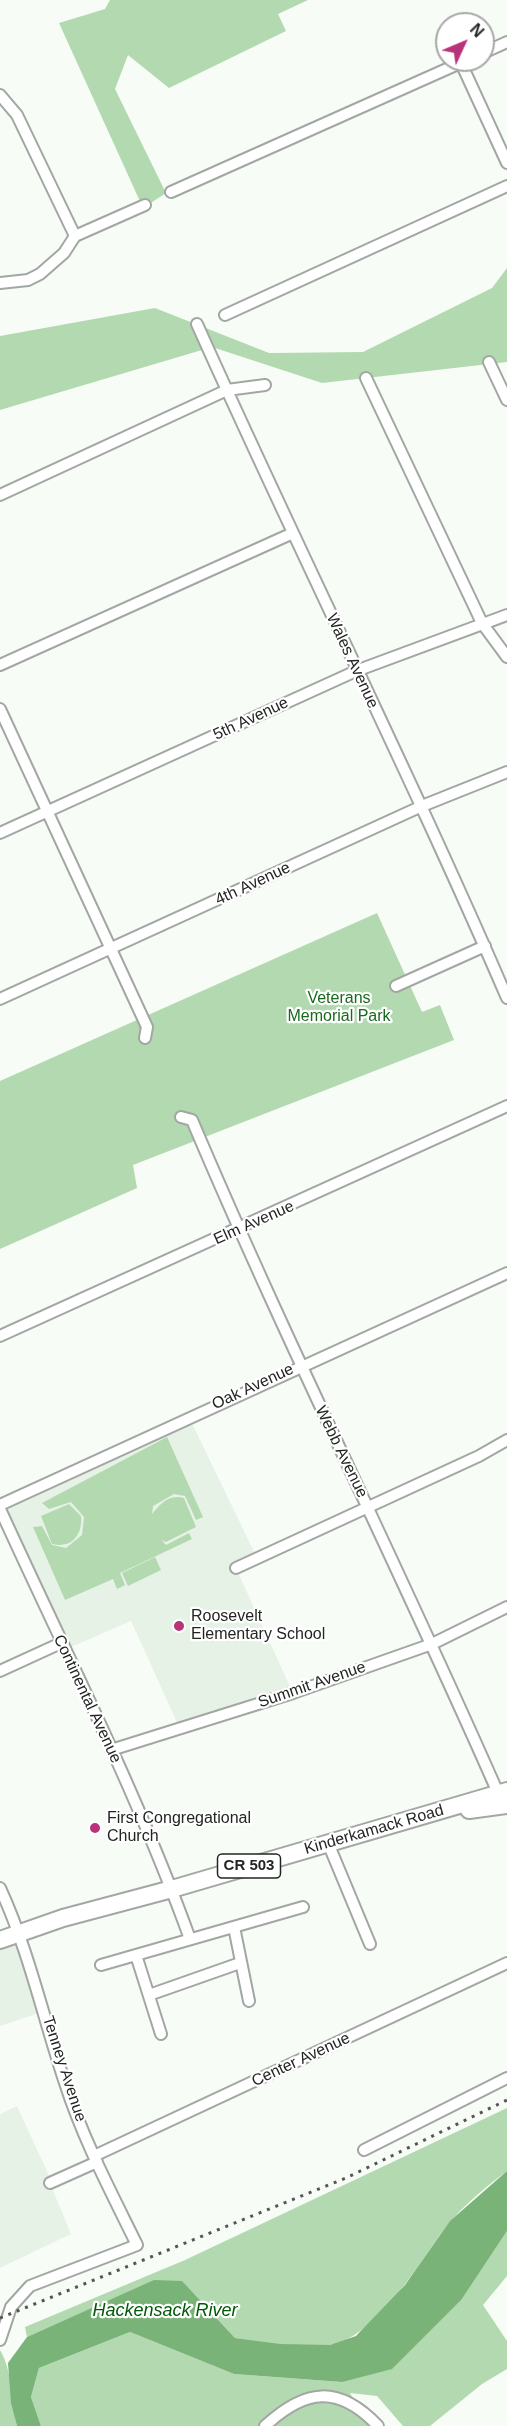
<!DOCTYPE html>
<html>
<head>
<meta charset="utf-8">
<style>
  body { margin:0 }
  #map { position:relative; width:507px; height:2426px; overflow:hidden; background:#f8fcf7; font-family:Arial,sans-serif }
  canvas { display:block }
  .north { position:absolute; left:435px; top:12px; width:60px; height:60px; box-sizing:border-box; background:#fff; border:2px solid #a7a8a7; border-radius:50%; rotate:46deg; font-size:16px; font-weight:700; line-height:24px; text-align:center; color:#232523 }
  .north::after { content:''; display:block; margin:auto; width:21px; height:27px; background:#b83377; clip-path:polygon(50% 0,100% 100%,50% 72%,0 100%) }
</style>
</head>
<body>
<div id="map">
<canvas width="507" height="2426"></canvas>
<div class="north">N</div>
</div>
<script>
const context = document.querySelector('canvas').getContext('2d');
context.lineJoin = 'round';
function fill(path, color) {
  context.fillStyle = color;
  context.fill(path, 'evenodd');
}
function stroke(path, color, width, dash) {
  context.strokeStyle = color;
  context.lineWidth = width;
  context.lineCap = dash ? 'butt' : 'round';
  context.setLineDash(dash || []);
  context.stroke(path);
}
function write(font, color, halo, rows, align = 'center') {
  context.font = font + ' Arial,sans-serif';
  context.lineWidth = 4.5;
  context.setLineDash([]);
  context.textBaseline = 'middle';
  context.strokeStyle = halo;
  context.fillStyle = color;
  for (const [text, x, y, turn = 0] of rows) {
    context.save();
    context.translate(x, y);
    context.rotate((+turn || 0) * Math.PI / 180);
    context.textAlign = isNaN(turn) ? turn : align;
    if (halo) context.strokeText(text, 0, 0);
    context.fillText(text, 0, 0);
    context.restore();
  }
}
fill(new Path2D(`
  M189 1417 257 1558 236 1568 293 1693 180 1729 131 1621 64 1650 0 1509Z
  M20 1932 45 2011 0 2026V1940Z
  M17 2106 52 2182 50 2183 71 2234 0 2268V2114Z`), '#e7f2e7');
fill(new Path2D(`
  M110 0H308L278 14 286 31 169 88 128 55 115 89 166 193 143 208 59 23 105 9Z
  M507 268V362L322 383 212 347 0 410V336L155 308 269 353 363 352 492 288Z
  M377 913 422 1012 440 1005 454 1040 133 1165 137 1188 0 1249V1081Z
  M167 1437 203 1517 196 1520 185 1496 174 1494 153 1506 152 1514C161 1504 168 1494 184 1498L196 1527 166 1542 162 1540 166 1545 189 1533 192 1539 120 1573 125 1585 117 1589 113 1579 65 1600 33 1527 42 1526 52 1545 66 1548 82 1535 84 1517 71 1502 49 1509 42 1503Z
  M69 1504 81 1516C83 1534 72 1549 52 1544L41 1516Z
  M155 1557 161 1570 128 1586 122 1573Z
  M507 2108V2171C487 2186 465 2204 449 2223 420 2260 379 2336 330 2345 300 2350 264 2342 235 2338L211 2312 113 2299 27 2337 25 2327 185 2260Z
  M507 2231V2276L483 2305 507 2341V2369L482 2384 430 2426H403L377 2396 350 2393 369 2426H41L31 2397 39 2368 130 2332 234 2374 342 2382 462 2299Z
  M0 2350C13 2372 11 2401 17 2426H0Z`), '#b3d9b0');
fill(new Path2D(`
  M507 2171V2231L462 2299 392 2369 342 2382 234 2374 130 2332 39 2368 31 2397 41 2426H17L11 2403 8 2363 27 2337 154 2280 182 2281 235 2338 280 2344 330 2345 356 2336 405 2285 450 2221Z`), '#7ab377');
const minor = new Path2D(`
  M483 53 507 42
  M461 63 507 163
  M0 95 17 115 75 236
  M171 192 467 60
  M0 283 28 280 40 274 64 253 75 236 145 205
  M225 315 507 186
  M197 324C298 550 409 771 507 998
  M489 362 507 400
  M366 378 482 623 507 657
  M0 495 227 390 265 385
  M0 665 293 533
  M0 709 147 1027 145 1038
  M0 833 356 671 507 615
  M396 986 485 946
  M0 999 422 806 507 772
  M181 1117 192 1120C288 1347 399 1567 498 1793
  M0 1336 507 1106
  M0 1505 507 1273
  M0 1509C65 1652 137 1792 190 1939
  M236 1568 479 1456 507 1440
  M0 1671 61 1643
  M111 1750 293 1693 432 1644 507 1607
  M328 1843 370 1944
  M0 1888C29 1951 43 2017 65 2083 83 2139 111 2192 137 2245L30 2286 11 2307 0 2340
  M234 1927 249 2001
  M136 1955 161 2034
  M101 1965 303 1907
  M149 1995 240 1963
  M364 2150 507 2078
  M94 2156 507 1963
  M50 2183 97 2162
  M265 2426C305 2389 338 2384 378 2426`);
const primary = new Path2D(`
  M469 1810 507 1805
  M0 1940 63 1918 172 1889 507 1791`);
stroke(minor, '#a3a7a3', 14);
stroke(primary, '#a3a7a3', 20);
stroke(minor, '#fff', 10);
stroke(primary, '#fff', 16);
stroke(new Path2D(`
  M0 2318 346 2178 507 2100`), '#545754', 3, [3, 6]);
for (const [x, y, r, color] of [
  [179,1626,6,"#b83377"],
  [95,1828,6,"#b83377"]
]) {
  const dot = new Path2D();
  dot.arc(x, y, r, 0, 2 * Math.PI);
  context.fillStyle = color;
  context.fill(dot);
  stroke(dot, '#fff', 2);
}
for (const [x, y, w] of [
  [249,1866,63]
]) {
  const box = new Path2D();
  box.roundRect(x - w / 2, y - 12, w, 24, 4.5);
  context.fillStyle = '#fff';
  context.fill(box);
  stroke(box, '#232523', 1.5);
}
write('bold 15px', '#232523', null, [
  ["CR 503",249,1866]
]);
write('16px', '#232523', '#fff', [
  ["Wales Avenue",352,661,65],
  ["5th Avenue",251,719,-25],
  ["4th Avenue",253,884,-25],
  ["Elm Avenue",254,1223,-24],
  ["Oak Avenue",253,1387,-25],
  ["Webb Avenue",341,1452,64],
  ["Summit Avenue",312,1685,-19],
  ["Continental Avenue",87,1699,65],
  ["Kinderkamack Road",374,1830,-16],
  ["Center Avenue",301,2060,-25],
  ["Tenney Avenue",64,2069,72]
]);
write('16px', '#19691c', '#fff', [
  ["Veterans",339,999],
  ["Memorial Park",339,1017]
]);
write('16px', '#232523', '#fff', [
  ["Roosevelt",191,1617],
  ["Elementary School",191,1635],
  ["First Congregational",107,1819],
  ["Church",107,1837]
], 'left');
write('italic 18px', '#005907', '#fff', [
  ["Hackensack River",165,2311]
]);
</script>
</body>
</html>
